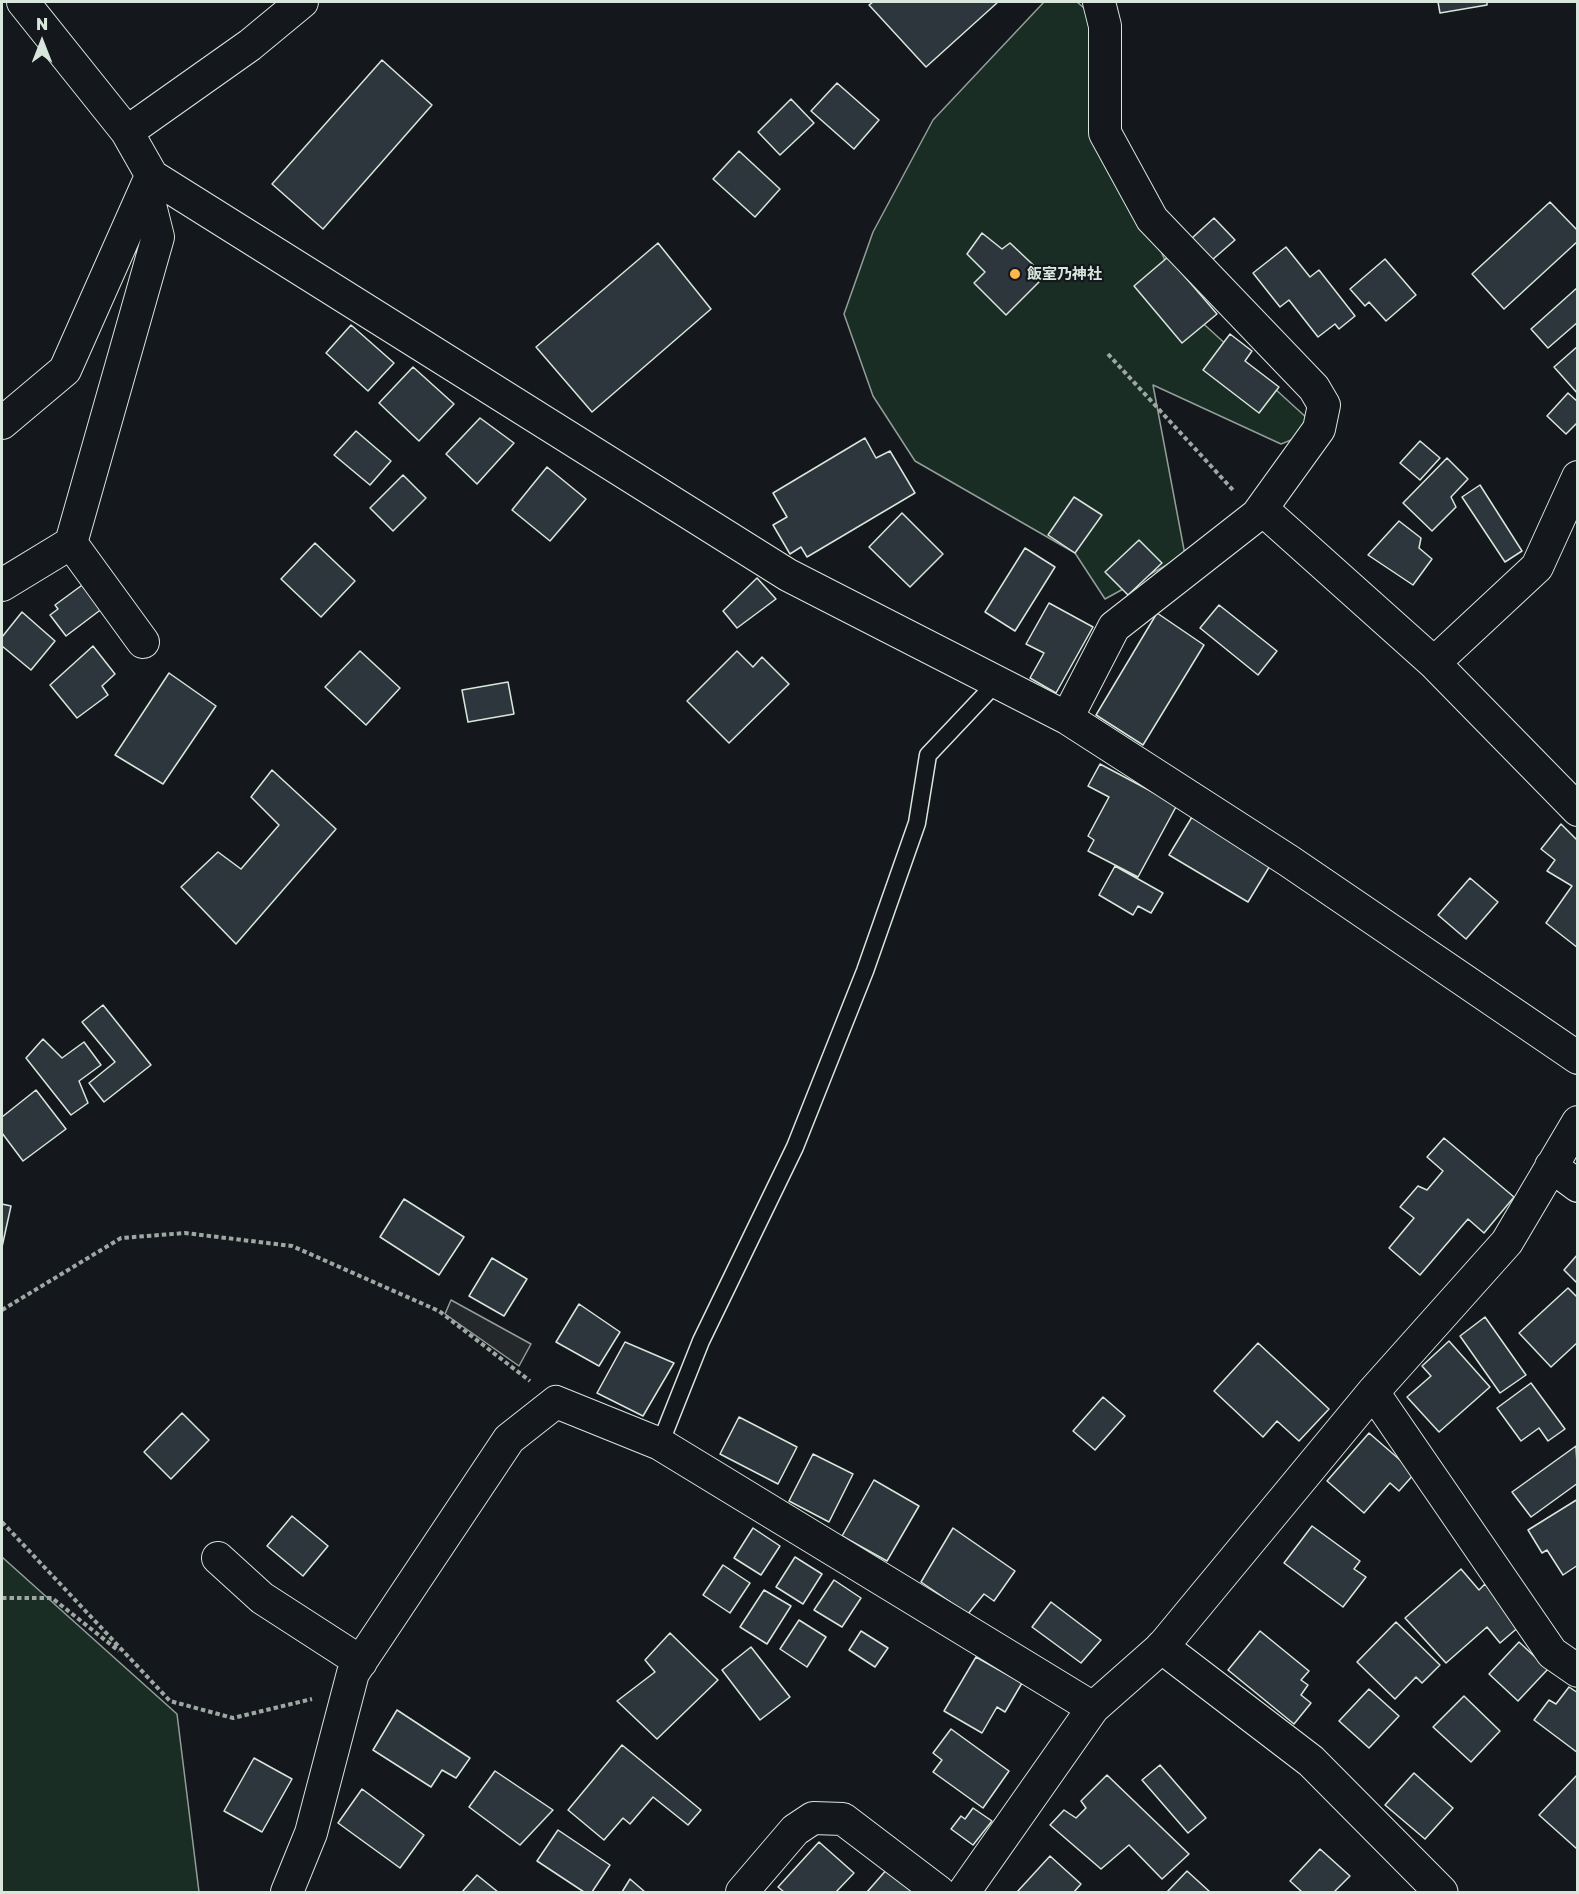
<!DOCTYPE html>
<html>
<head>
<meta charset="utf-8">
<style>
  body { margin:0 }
  #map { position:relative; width:1579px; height:1894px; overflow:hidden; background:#14181c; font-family:"Golos Text",sans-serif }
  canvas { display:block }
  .frame { position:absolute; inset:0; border:3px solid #d8e6dc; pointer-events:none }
  .north { position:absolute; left:12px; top:12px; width:60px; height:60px; -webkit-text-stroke:4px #14181c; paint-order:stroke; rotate:0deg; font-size:16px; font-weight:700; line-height:24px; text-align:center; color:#d8e6dc }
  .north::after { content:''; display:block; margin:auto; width:21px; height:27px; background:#d8e6dc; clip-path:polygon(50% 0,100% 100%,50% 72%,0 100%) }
</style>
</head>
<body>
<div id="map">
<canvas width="1579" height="1894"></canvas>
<div class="frame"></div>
<div class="north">N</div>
</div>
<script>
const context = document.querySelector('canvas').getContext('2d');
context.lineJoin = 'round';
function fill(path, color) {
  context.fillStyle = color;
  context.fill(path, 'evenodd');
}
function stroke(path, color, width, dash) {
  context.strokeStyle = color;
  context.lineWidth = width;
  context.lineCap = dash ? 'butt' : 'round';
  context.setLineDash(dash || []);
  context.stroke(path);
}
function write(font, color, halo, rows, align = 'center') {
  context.font = font + ' "Golos Text","Noto Sans JP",sans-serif';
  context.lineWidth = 4.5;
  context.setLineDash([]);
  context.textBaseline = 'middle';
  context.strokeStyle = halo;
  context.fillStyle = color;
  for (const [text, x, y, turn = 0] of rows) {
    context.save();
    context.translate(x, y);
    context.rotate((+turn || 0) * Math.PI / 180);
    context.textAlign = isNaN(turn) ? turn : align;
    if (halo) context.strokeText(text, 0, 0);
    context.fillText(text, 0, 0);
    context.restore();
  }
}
const green = new Path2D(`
  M1044 2H1077L1105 26 1129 177 1185 307 1319 429 1281 444 1153 385 1185 555 1105 599 1075 553 915 461 873 396 844 314 873 232 933 120Z
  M2 1557 177 1714 199 1892H2Z`);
fill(green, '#1a2d24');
stroke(green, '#939e99', 1.5);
const parking = new Path2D(`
  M451 1300 531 1344 519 1366 445 1314Z`);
fill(parking, '#24282b');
stroke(parking, '#939e99', 1.5);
const building = new Path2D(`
  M873 2H998L926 67 869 5Z
  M1438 2H1487V5L1440 13Z
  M382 60 432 105 323 229 272 184Z
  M837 83 879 120 854 149 811 111Z
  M791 99 814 123 780 155 758 132Z
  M739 151 780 189 755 217 713 179Z
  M1550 202 1578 231V241L1504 309 1472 274Z
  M1214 218 1235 240 1212 260 1192 238Z
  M982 233 1002 249 1010 243 1045 276 1006 315 974 283 985 272 967 254Z
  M658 243 711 309 592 412 536 347Z
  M1286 247 1310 277 1319 270 1355 316 1339 329 1335 324 1318 337 1289 300 1280 307 1253 273Z
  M1168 257 1217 314 1182 343 1134 286Z
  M1385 259 1416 295 1386 321 1369 302 1365 306 1350 289Z
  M1578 287V322L1548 348 1531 329Z
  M351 325 394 363 368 391 326 353Z
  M1230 334 1252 351 1245 361 1279 387 1259 413 1203 370Z
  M1578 346V394L1554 367Z
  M413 367 454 404 419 441 379 403Z
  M1568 393 1578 402V422L1566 434 1547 416Z
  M480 418 514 443 477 484 446 454Z
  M356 431 391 461 370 485 334 455Z
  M865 438 876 458 890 451 915 493 807 557 801 547 790 554 773 525 787 517 773 493Z
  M1420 441 1440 458 1420 480 1400 463Z
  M1447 458 1468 479 1451 497 1456 507 1432 531 1403 503Z
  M547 467 586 499 550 541 512 510Z
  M403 475 426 498 393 531 370 508Z
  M1480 485 1522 551 1505 562 1462 497Z
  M1074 497 1102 515 1075 553 1048 535Z
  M902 513 943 554 910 587 869 547Z
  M1399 521 1421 538 1419 548 1432 559 1413 585 1368 555Z
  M1139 540 1162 563 1128 595 1105 572Z
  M315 543 355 581 321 617 281 579Z
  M1025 548 1055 567 1015 631 985 612Z
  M757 578 776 599 737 628 723 611Z
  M85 583 103 608 66 636 50 615 58 609 55 605Z
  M1049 603 1093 627 1056 693 1030 678 1044 653 1026 644Z
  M1219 605 1277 651 1258 675 1200 628Z
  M22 612 55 641 31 670 2 646V637Z
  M1157 613 1204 645 1143 745 1096 715Z
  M93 646 115 674 102 686 108 695 77 718 50 685Z
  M360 651 400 688 366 725 325 687Z
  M737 651 753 667 762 657 789 684 729 743 687 701Z
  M169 673 216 706 163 784 115 755Z
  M508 682 514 714 468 722 462 690Z
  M1100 764 1177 805 1138 877 1088 851 1094 840 1088 836 1109 797 1088 786Z
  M272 770 336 829 236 944 181 887 218 852 241 869 279 825 251 797Z
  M1192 817 1271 864 1248 902 1169 855Z
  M1561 824 1578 841V948L1546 923 1572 886 1547 871 1555 860 1541 849Z
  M1115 866 1163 893 1151 913 1138 906 1133 915 1099 895Z
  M1470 878 1498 902 1466 939 1438 915Z
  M103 1005 151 1065 104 1102 89 1083 115 1062 82 1022Z
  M43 1039 62 1058 84 1042 101 1065 79 1081 88 1103 71 1115 26 1058Z
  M36 1090 66 1129 23 1161 2 1133V1117Z
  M1444 1138 1514 1197 1484 1233 1468 1219 1420 1275 1389 1248 1414 1218 1400 1207 1418 1186 1427 1190 1443 1171 1427 1157Z
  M404 1199 464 1237 439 1275 380 1237Z
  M2 1204 11 1206 2 1247Z
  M1578 1254V1284L1564 1270Z
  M492 1258 527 1279 504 1316 469 1296Z
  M1568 1288 1578 1298V1342L1551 1367 1519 1333Z
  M579 1304 620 1332 599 1366 556 1342Z
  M1485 1317 1526 1375 1500 1393 1460 1336Z
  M1449 1341 1490 1387 1439 1432 1407 1397 1431 1376 1422 1366Z
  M625 1342 674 1363 643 1416 597 1393Z
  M1258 1343 1329 1409 1299 1441 1277 1421 1263 1437 1214 1391Z
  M1531 1383 1565 1429 1548 1441 1539 1428 1521 1441 1497 1408Z
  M1103 1397 1125 1416 1095 1450 1073 1431Z
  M182 1413 209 1440 171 1479 144 1452Z
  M739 1417 797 1447 778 1484 720 1454Z
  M1369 1433 1415 1473 1399 1491 1390 1483 1364 1513 1327 1481Z
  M1576 1446 1578 1483 1531 1517 1512 1492Z
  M813 1454 853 1474 829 1522 789 1501Z
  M874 1480 919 1506 887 1561 842 1536Z
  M1578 1499V1565L1563 1575 1547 1550 1542 1553 1528 1530Z
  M292 1516 328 1546 303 1576 267 1546Z
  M1312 1526 1360 1561 1354 1569 1366 1577 1343 1607 1284 1563Z
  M753 1528 780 1546 761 1575 734 1558Z
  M953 1528 1015 1571 994 1601 984 1594 968 1614 921 1582Z
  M795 1557 822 1574 803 1604 776 1587Z
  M723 1565 750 1583 730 1613 703 1595Z
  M1461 1569 1479 1590 1485 1584 1521 1625 1500 1643 1487 1627 1446 1663 1405 1618Z
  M834 1580 861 1598 842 1627 814 1610Z
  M764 1590 791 1606 767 1644 740 1627Z
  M1051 1602 1101 1640 1081 1663 1032 1627Z
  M799 1620 826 1637 807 1667 780 1649Z
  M1396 1622 1440 1665 1422 1683 1416 1677 1395 1699 1357 1662Z
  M861 1631 888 1648 875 1667 849 1650Z
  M1260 1631 1309 1671 1301 1680 1308 1685 1301 1695 1311 1703 1294 1724 1228 1670Z
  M670 1633 718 1680 657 1739 617 1701 655 1672 645 1660Z
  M1519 1642 1548 1669 1518 1701 1489 1674Z
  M751 1647 790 1697 760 1720 722 1670Z
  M976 1657 1022 1683 1005 1712 997 1707 982 1733 944 1711Z
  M1569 1687 1578 1693V1753L1534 1720 1549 1700 1556 1704Z
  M1369 1689 1399 1716 1369 1748 1339 1721Z
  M1464 1696 1500 1731 1471 1762 1433 1727Z
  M397 1710 470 1758 456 1778 442 1770 431 1787 373 1750Z
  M951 1729 1009 1771 983 1808 933 1772 942 1760 933 1753Z
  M622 1745 701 1810 688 1825 653 1797 630 1824 623 1818 604 1840 568 1810Z
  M254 1758 292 1779 262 1832 224 1811Z
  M1160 1765 1206 1818 1188 1833 1142 1780Z
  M495 1771 553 1810 520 1845 469 1807Z
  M1414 1773 1453 1808 1425 1839 1385 1805Z
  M1578 1774V1848L1577 1849 1539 1815Z
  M1107 1775 1189 1854 1162 1879 1129 1845 1101 1869 1050 1825 1064 1810 1076 1818 1086 1808 1081 1801Z
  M362 1789 424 1835 400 1868 338 1823Z
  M973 1808 992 1821 973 1845 951 1829 961 1816 965 1819Z
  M558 1830 610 1865 592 1892H584L537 1861Z
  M819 1842 854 1873 836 1892H784L778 1887Z
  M1320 1849 1350 1876 1334 1892H1302L1290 1881Z
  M1050 1856 1081 1884 1074 1892H1017Z
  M888 1868 918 1892H867Z
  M1187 1871 1210 1892H1167Z
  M477 1875 498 1892H462Z
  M630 1879 645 1892H622Z`);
fill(building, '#2c363c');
stroke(building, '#d8e6dc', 1.5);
const lane = new Path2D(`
  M660 1444 701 1341 795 1147 865 971 917 823 928 755 997 682`);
const street = new Path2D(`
  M23 2 127 132 152 176 788 575 1067 718 1289 861 1578 1058
  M127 132 250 45 302 2
  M2 423 65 370 148 183
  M1262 509 1434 663 1578 810
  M71 543 143 642
  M2 585 71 543 158 237 146 189
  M1434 663 1537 567 1578 477
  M1067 718 1114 627 1257 515 1319 429 1324 405 1314 388 1152 219 1105 133V26L1099 2
  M1551 1166 1578 1186
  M1373 1392 1552 1653 1578 1671
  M218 1558 262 1598 361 1662
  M287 1892 311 1833 353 1673 509 1439 556 1402 660 1444 1093 1708
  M742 1892 795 1830 813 1818 843 1819 939 1892
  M964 1892 1093 1708 1162 1647 1373 1392 1507 1242 1578 1122`);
const secondary = new Path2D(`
  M1162 1647 1311 1761 1441 1892`);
stroke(lane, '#d8e6dc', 19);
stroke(street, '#d8e6dc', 34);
stroke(secondary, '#d8e6dc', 35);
stroke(new Path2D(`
  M1108 354 1233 490
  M2 1310 121 1238 185 1233 292 1246 439 1311 530 1381
  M2 1522 170 1701 233 1718 312 1699
  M2 1598H52L119 1651`), '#9da8a2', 4, [4.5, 3]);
stroke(lane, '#14181c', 16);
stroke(street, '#14181c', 32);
stroke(secondary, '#14181c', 33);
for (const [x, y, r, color] of [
  [1015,274,6,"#ffb74d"]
]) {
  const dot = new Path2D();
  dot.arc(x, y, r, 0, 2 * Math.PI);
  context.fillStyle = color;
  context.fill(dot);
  stroke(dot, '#14181c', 2);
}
write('bold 15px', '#d8e6dc', '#14181c', [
  ["飯室乃神社",1027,274]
], 'left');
</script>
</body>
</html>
